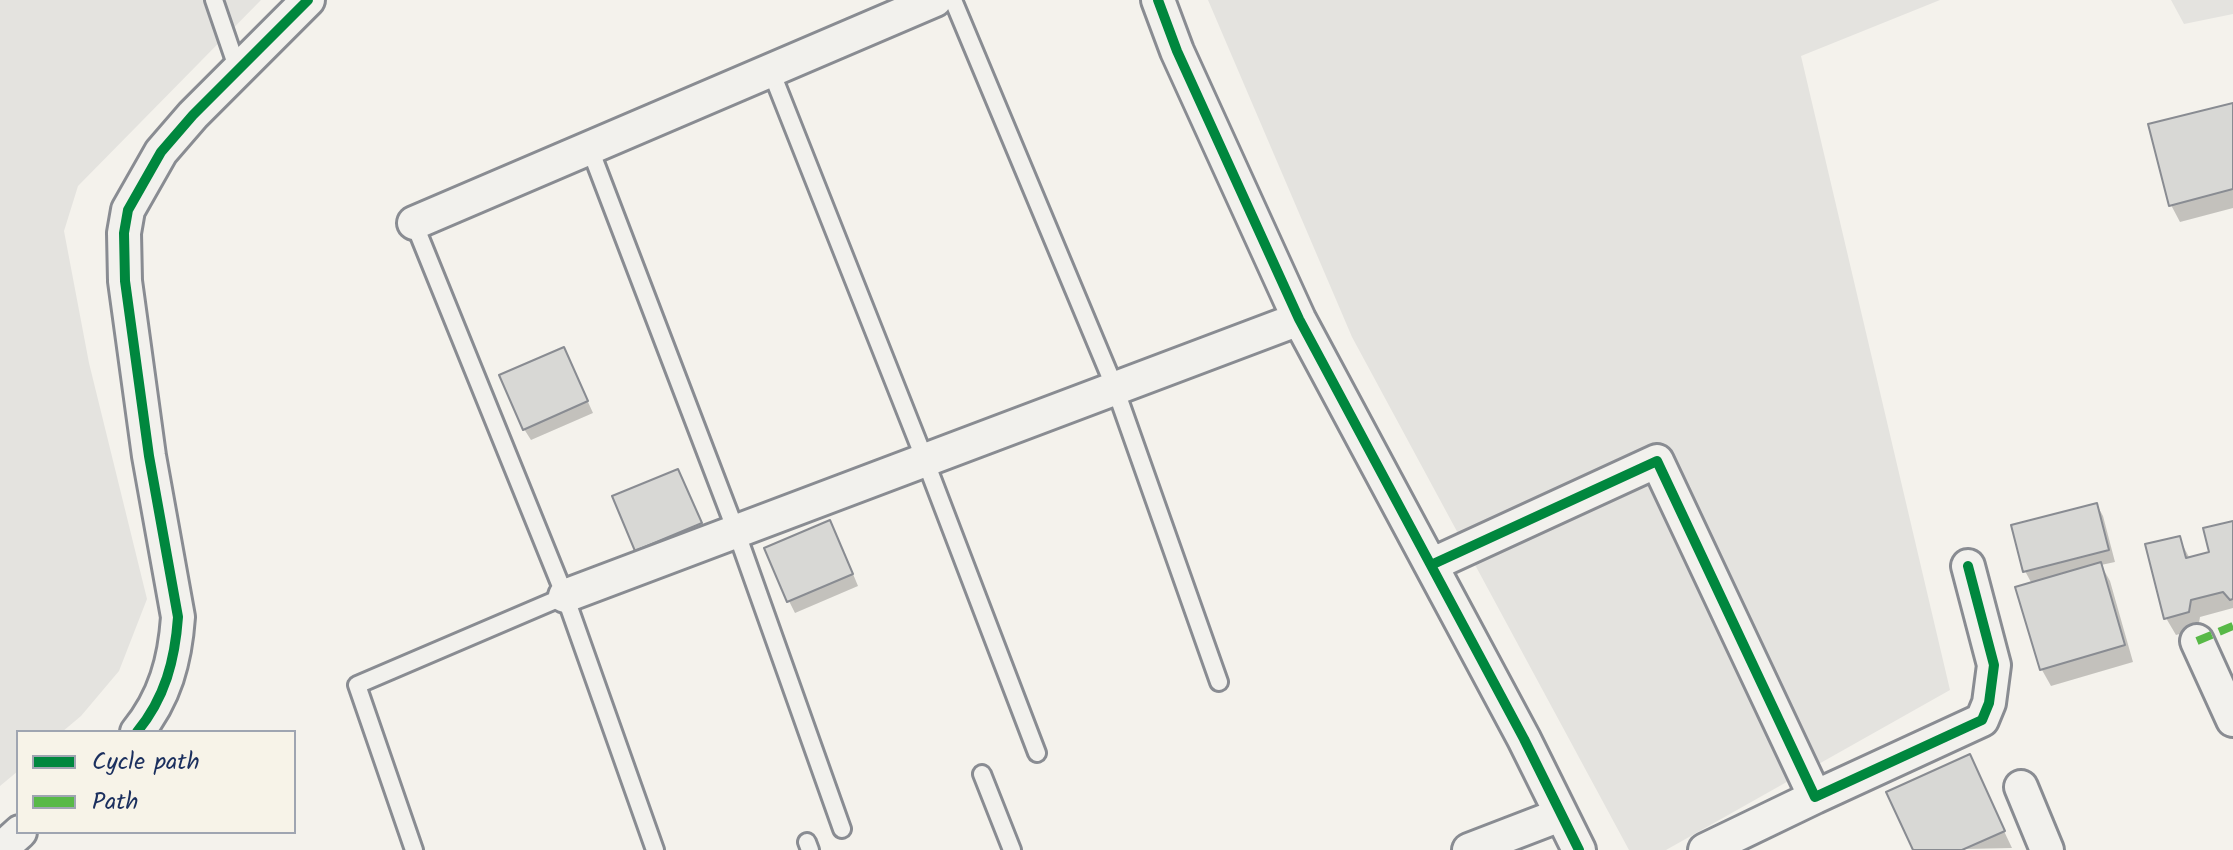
<!DOCTYPE html>
<html>
<head>
<meta charset="utf-8">
<style>
  body { margin:0 }
  #map { position:relative; width:2233px; height:850px; overflow:hidden; background:#f4f2ec; font-family:Kalam,sans-serif }
  canvas { display:block }
  .legend { position:absolute; left:16px; top:730px; width:280px; height:104px; box-sizing:border-box; background:#f7f3e8; border:2px solid #9fa5b1; margin:0; padding:10px 14px; list-style:none; font-size:24px; color:#1b2f5e }
  .legend li { display:flex; align-items:center; gap:16px; height:40px }
  .legend b { width:40px; border:2px solid #9fa5b1 }
</style>
</head>
<body>
<div id="map">
<canvas width="2233" height="850"></canvas>
<ul class="legend">
<li><b style="height:10px;background:#00873e"></b>Cycle path</li>
<li><b style="height:10px;background:#58b947"></b>Path</li>
</ul>
</div>
<script>
const context = document.querySelector('canvas').getContext('2d');
context.lineJoin = 'round';
function fill(path, color) {
  context.fillStyle = color;
  context.fill(path, 'evenodd');
}
function stroke(path, color, width, dash) {
  context.strokeStyle = color;
  context.lineWidth = width;
  context.lineCap = dash ? 'butt' : 'round';
  context.setLineDash(dash || []);
  context.stroke(path);
}
fill(new Path2D(`
  M0 0H261L78 186 64 231 89 363 147 599 119 671 81 716 62 732H18V771L0 786Z
  M1208 0H1940L1801 56 1950 690 1666 850H1629L1352 337Z
  M2171 0H2233V14L2184 24Z`), '#e4e3df');
fill(new Path2D(`
  M2233 105V208L2180 222 2171 205Z
  M564 349 593 413 531 440 524 429Z
  M684 482 706 535 644 562 615 497Z
  M2097 505 2103 516 2115 562 2101 565 2110 581 2133 662 2051 686 2042 670 2018 588 2032 584 2025 571Z
  M2233 523V608L2200 617 2198 629 2176 635 2166 618 2179 538 2190 559 2212 553Z
  M836 533 858 586 795 613 789 601Z
  M1969 757 2012 848 1915 850Z`), '#0003');
const building = new Path2D(`
  M2233 103V189L2169 206 2148 124Z
  M564 347 588 401 523 430 499 375Z
  M678 469 702 523 635 551 612 496Z
  M2097 503 2109 550 2023 572 2011 525Z
  M830 520 853 574 787 602 764 548Z
  M2233 521V599L2230 600 2223 592 2191 600 2189 612 2164 619 2145 544 2180 536 2186 558 2209 552 2203 528Z
  M2101 562 2125 645 2040 670 2015 587Z
  M1970 754 2005 831 1962 850H1913L1886 792Z`);
fill(building, '#d8d8d5');
stroke(building, '#898c92', 2);
const lane = new Path2D(`
  M214 0 238 70
  M953 0 1115 388 1219 682
  M771 71 925 460 1037 753
  M590 149 736 531 842 829
  M414 223 565 596 655 850
  M982 774 1012 850
  M807 842 810 850
  M414 850 357 685 565 596`);
const street = new Path2D(`
  M1158 0 1177 51 1299 319 1524 739 1579 850
  M414 223 935 0
  M1431 565 1657 461 1815 797 1982 720 1989 703 1994 665 1968 566
  M565 596 1299 319
  M2197 641 2233 720
  M137 732C165 698 175 660 178 617L149 456 125 281 124 233 128 210 161 152 193 115 308 0
  M2021 787 2047 850
  M0 850 20 832
  M1469 850 1560 815
  M1705 850 1815 797`);
stroke(lane, '#898c92', 22);
stroke(street, '#898c92', 38);
stroke(lane, '#f2f1ed', 16);
stroke(street, '#f2f1ed', 32);
stroke(new Path2D(`
  M2197 641 2233 626`), '#58b947', 8, [16, 8]);
stroke(new Path2D(`
  M1158 0 1177 51 1299 319 1524 739 1579 850
  M1431 565 1657 461 1815 797 1982 720 1989 703 1994 665 1968 566
  M137 732C165 698 175 660 178 617L149 456 125 281 124 233 128 210 161 152 193 115 308 0`), '#00873e', 10);
</script>
</body>
</html>
